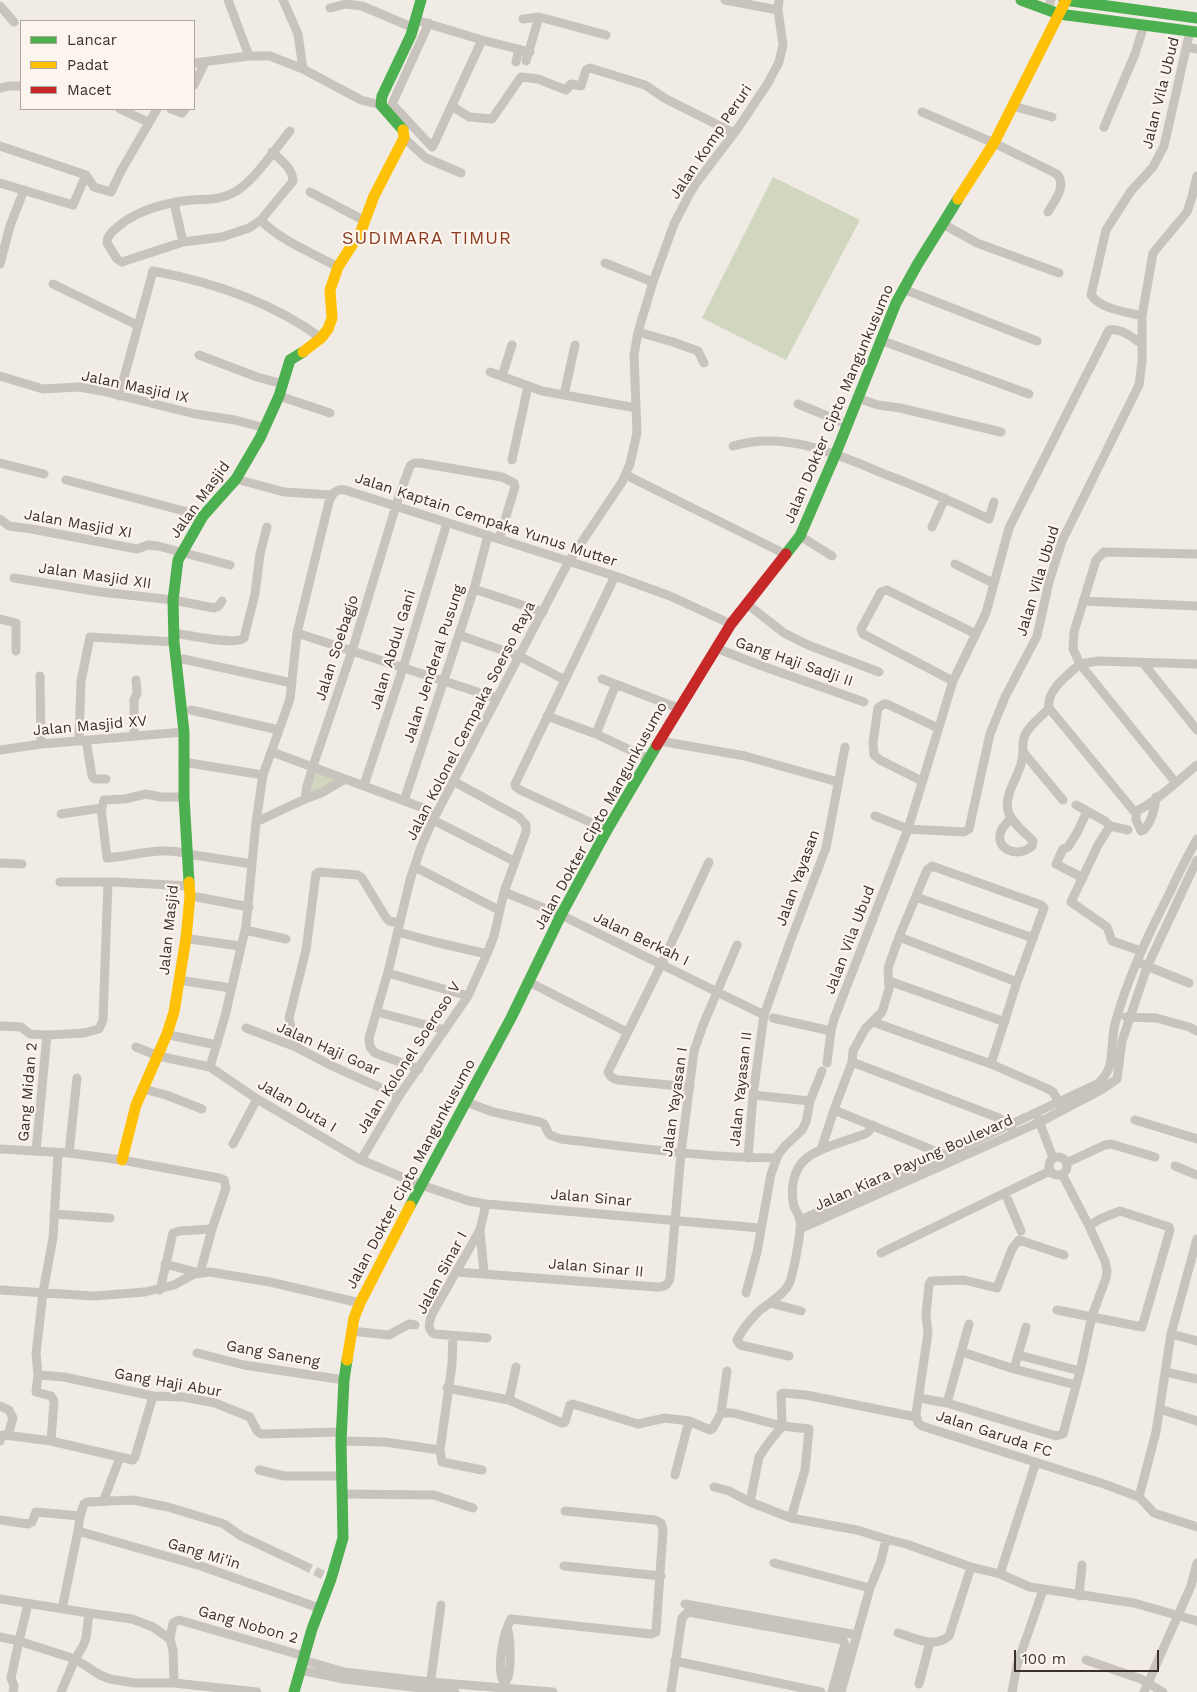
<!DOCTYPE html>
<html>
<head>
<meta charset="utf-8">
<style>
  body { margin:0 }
  #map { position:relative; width:1197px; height:1692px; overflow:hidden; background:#f0ebe5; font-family:"Work Sans",sans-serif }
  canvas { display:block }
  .legend { position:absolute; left:20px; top:20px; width:175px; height:90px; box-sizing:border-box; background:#fbf5ee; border:1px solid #aea6a0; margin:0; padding:6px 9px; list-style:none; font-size:15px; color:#3b302b }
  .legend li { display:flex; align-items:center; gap:10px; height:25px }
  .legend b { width:25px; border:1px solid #aea6a0 }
  .scale { position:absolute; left:1014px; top:1650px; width:145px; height:22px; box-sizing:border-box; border:2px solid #3b302b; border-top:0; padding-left:6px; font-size:15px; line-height:18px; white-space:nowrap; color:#3b302b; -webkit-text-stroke:4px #fbf5ee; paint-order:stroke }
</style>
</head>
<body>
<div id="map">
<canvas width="1197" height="1692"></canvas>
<ul class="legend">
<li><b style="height:6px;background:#4caf50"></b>Lancar</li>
<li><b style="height:6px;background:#ffc107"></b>Padat</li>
<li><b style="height:6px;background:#c62828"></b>Macet</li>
</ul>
<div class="scale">100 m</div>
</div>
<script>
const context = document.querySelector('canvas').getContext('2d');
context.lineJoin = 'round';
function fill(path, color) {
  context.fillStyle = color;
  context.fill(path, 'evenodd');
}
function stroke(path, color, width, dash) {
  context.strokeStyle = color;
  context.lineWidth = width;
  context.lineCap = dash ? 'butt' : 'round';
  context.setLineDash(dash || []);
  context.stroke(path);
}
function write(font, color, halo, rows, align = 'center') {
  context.font = font + ' "Work Sans",sans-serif';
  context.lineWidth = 4.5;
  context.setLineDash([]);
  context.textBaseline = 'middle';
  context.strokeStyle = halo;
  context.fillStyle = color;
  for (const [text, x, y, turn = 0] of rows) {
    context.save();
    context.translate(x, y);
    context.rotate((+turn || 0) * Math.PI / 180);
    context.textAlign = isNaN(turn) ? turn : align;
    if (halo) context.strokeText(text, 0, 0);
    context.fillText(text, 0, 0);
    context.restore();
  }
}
fill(new Path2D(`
  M773 177 860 220 786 360 702 318Z
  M313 767 344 778 310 796Z`), '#d1d6bf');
stroke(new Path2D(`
  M303 1565 323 1575`), '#ccc6c0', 9, [9, 4.5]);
stroke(new Path2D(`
  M228 0 249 56
  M283 0 298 34 303 69
  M725 0 778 10
  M0 6 14 22
  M330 8 346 4 362 6 414 28
  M1048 10 1051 0
  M523 19 539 17 606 35
  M416 20 482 40 530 52
  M429 23 392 104 432 147 433 146 482 40
  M1187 47 1197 49
  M526 61 539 17
  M516 62 519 49
  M194 63 249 56H270L303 69 361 100 381 105
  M194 85 205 62
  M0 88 9 86H21
  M452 106 469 117 492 119 521 77 538 79 566 90 571 84 581 86 586 70 590 68 645 85 666 99 734 133
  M1013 106 1052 117
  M120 109 148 122
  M171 109 182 113 185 109
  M922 112 994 143 1057 174C1067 186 1055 200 1048 212
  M1104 127 1135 54 1144 25
  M404 138 426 158 461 173
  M0 146 86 175 94 187 111 192 121 171 157 109
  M272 152C281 160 293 169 293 181L261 220 249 228 222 237 183 242 122 262 117 259 107 243C107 235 113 231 120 225 138 210 168 202 192 200 206 199 220 200 233 193 253 183 275 149 290 131
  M0 183 73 205 86 175
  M310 192 365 221
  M174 203 183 242
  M261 220C276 238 316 255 338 267
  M943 224 977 243 1059 273
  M605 263 653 282
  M0 264 10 226 24 190
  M53 284 137 325
  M903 289 1037 341
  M1142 316C1127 312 1100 309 1091 295L1106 230 1131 191 1153 167 1164 146 1190 31
  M638 332 673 342 698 351 704 363
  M880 340 1029 394
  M199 355 257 377 283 384
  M490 372 542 391 636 408
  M0 376 43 389 79 387 102 391 195 414 235 420 265 428
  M502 376 512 345
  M564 395 575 345
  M119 396 153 271C212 282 272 302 321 338
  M279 396 330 413
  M857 398 878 405 900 408 1001 432
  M798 404 847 424
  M733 446C787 430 839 455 887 475 922 488 955 503 989 519L994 502
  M512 460 528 386
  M0 463 44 474
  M626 475 785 554
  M236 479 284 492 332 495
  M66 480 203 516
  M0 519 9 526 32 529 137 549 148 545 158 546 230 565
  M932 527 945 498
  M800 536 832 556
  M1197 554 1104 552 1096 560 1074 632 1073 649 1080 664 1098 661 1197 664
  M955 564 993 583
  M14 578 101 592 173 600 214 608 219 606 222 601
  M474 589 543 612
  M1083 601 1197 606
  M747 604 784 633 808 645 879 672
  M0 619 16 623V651
  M174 633C189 635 234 646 244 638L255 594 260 554 267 527
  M297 633 496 698
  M459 635 519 656 565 680
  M716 648 762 666 864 702
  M183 659 292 683
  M1143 663 1197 730
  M40 676 41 744
  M602 679 678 708
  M953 681 863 634 861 629 881 592 887 590 976 634
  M191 710 279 730
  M547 716 596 734 649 759
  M596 734 616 684
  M134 736V700L137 693 136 680
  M79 740 81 681 90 637 174 642
  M86 740 92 776 95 779H106
  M660 741 745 756 838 782
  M0 750 41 744 184 732
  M272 752 437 813
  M1023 752 1063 800
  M183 762 263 775
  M345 779 321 793 305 799 307 786 313 766 352 651 398 499 410 466 414 463H420L502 477 514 483 515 487 499 539
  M922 781 880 760 874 755 873 742 878 708 884 704H887L938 728
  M1176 783 1080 664C1068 675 1046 690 1049 708L1133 810 1136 811C1153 805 1182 777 1197 765
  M364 785 403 668 447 523
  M404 801 474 589 488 535
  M1076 805 1105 821 1110 826 1128 830
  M101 808 107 858C133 856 162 846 188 854
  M1136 811V820L1141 831 1144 830C1152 821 1155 809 1156 797
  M61 814 102 808 104 800 125 799 146 794 161 797H184
  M875 816 908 829 964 832 969 829 990 734 1005 697 1037 636 1049 582 1062 541 1139 385 1142 362V316L1153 253 1187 212 1192 197 1197 176
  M1011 818C1008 822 1003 826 1001 831 994 849 1018 859 1032 846L1033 841C1025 833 1011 822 1008 811 1004 793 1019 777 1022 760 1024 751 1021 741 1026 733 1031 724 1042 716 1049 708
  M433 820 514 861
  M256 822 305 799
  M1110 826 1098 845 1071 902 1107 927 1112 941 1141 951
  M607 830 520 790 516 787 515 784 615 576
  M194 855 252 864
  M0 863 22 864
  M415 867 499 910
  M1083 878 1056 864 1063 849 1068 847 1078 831 1087 811
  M60 882H114L190 886
  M504 892 561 915 764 1015
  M197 897 249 907
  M916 897 1033 938
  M245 930 286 939
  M398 932 435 942 487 954
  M899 937 1017 982
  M190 939 240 946
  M1142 964 1189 983
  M388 973 468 996
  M185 981 231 988
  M889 981 1005 1022
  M529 982 627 1032
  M377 1012 445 1030
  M1126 1017 1156 1018 1189 1027 1197 1031
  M773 1018 831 1031
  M873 1022 991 1064 1046 1088 1053 1092 1061 1106
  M0 1026 21 1027 30 1034 47 1035 84 1033 99 1029 103 1020 108 882
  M246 1028 296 1047 330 1065 399 1096
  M174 1036 217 1045
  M136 1047 158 1056 210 1067 257 1099 361 1160 421 1185 469 1201 486 1204 760 1228
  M296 1047 289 1018 306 950 316 874 319 872 358 875 362 878 385 916 389 921 400 923
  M852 1062 853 1051 865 1029 882 1012 889 989 888 968 899 937 927 870 932 866 1041 905 1044 908 1017 982 991 1064
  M827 1063 831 1031 834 1019 908 829 953 681 986 613 1009 528 1109 330C1122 328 1131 337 1141 343
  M210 1067 225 1016 246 926 256 822 263 775 290 699 297 633 329 502C332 494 336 488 345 490L615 576 670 596 731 624
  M419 1069 375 1053 370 1047 369 1038 388 972 410 880 421 847 433 820 569 561 622 482 630 464 637 433 634 355 638 332 653 282 674 224 689 195 697 182 738 128 768 83 779 62 783 45 778 10 779 0
  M690 1087 618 1080C613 1079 610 1077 608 1072L661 965 709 862
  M144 1089 166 1095 202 1109
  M753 1095 810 1101
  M466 1102 493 1112 540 1122 544 1124C551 1136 544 1133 561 1139 632 1147 705 1158 777 1158
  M834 1110 947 1156
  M1038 1118 1053 1158
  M1135 1120 1197 1139
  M233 1144 257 1099
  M0 1149 69 1153 122 1160 219 1178 224 1180 226 1188 212 1229 200 1273
  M821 1150 834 1110 852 1062 999 1118 1012 1128
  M36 1151 47 1035
  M58 1153 53 1238 43 1292 36 1354 38 1375 36 1392 51 1396 54 1401 51 1441 120 1457
  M69 1153 77 1078
  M1049 1166a9 9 0 1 1 18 0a9 9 0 1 1-18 0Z
  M748 1158 753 1095 764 1015 790 942 826 848 845 747
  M361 1160 399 1096 468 996 487 954 494 936 504 892 526 832V825L519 817 453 781
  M1066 1163 1105 1145 1111 1144 1155 1157
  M1175 1166 1197 1175
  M1005 1193 1021 1231
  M486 1204 480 1230 432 1314C430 1321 426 1328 434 1334L487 1338
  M54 1214 110 1218
  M800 1220 945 1155 1097 1084C1117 1069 1109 1047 1115 1024 1127 979 1148 935 1169 894 1178 875 1187 857 1197 839
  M800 1229 1040 1122 1101 1090 1117 1079 1122 1041 1147 967 1197 860
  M480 1231 484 1273
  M881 1253 1050 1171
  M1064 1255 1019 1240 1012 1249 997 1288 964 1280 931 1281 929 1284 926 1315 928 1333 916 1414 918 1423 922 1426 1104 1484 1139 1497 1154 1513 1197 1527
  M165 1264 200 1273
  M456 1272 656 1287C663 1287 668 1286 670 1278L681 1153 694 1051 703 1025 737 945
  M0 1290 94 1296 145 1292 174 1285 194 1274 210 1272 270 1282 360 1303
  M160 1290 173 1233 180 1231 212 1229
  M746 1293 757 1252 771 1174 778 1155 785 1146 802 1130 806 1122 810 1101 822 1071
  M770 1303 801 1311
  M1057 1310 1142 1327 1170 1230 1169 1227 1120 1211 1100 1219 1089 1226
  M969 1324 947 1403 1056 1436 1063 1434 1080 1371 1092 1316 1106 1278 1107 1271 1105 1261 1089 1226 1062 1174
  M351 1331 389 1335 409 1324 415 1325
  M1171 1334 1197 1341
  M962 1352 1014 1369 1076 1385
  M197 1353 244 1365 344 1380
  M1018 1355 1080 1371
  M789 1356 740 1345 737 1340C742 1330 750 1320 758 1312 768 1303 783 1296 789 1284 793 1275 802 1230 800 1220 799 1215 796 1211 794 1206 790 1189 793 1168 808 1157 824 1146 846 1141 865 1134L868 1132 873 1125
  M516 1367 509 1400 562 1423 565 1422 570 1405 573 1404 638 1424 665 1418 689 1421 710 1430 713 1428 721 1413 727 1371
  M1014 1369 1026 1327
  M1166 1372 1197 1379
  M38 1375 64 1377 153 1396 183 1397 215 1403 250 1417 257 1431 261 1434 342 1432
  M447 1388 509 1400
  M925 1399 947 1403
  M0 1406 9 1410 13 1418 8 1435
  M1160 1409 1197 1421
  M721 1413H733L782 1426 809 1429 805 1470 791 1518
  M0 1441 3 1435H5L51 1441
  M341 1441 385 1442 440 1450 442 1462 482 1470
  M440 1450 452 1365 453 1337
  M259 1470 284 1476H342
  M675 1475 689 1421
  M714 1487 729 1491 750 1502 791 1518 857 1530 886 1539
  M342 1494 434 1495 473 1508
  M1139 1497 1156 1432 1171 1334 1197 1239
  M103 1502 120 1457 133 1460 135 1457 153 1396
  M750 1502 759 1457 767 1445 782 1426 781 1394 783 1393 806 1395 916 1417
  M0 1520 28 1524 32 1522 36 1512 80 1516
  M78 1531 201 1566 319 1608
  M774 1563 870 1588
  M564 1566 661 1576
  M1000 1574 1036 1462
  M1079 1596 1082 1565
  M0 1599 89 1613 86 1638 83 1646 75 1659 61 1692
  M28 1604 19 1641 75 1659 100 1675 110 1679 135 1683H174L257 1692
  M685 1604 857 1635
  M62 1609 78 1531 80 1516 84 1504 87 1502 133 1500 168 1507 224 1524 241 1536 303 1565
  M89 1613 132 1619 153 1627 170 1639 173 1650 174 1683
  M898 1633C916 1638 933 1649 949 1636L971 1567
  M0 1637 19 1641 11 1678 14 1686 13 1692
  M170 1639 173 1623 179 1620 304 1656
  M303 1660 344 1672 430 1682 553 1692
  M1086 1660 1141 1679 1163 1692
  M675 1661 821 1692
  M300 1670 344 1679 455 1692
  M504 1683C496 1669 503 1633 511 1619L651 1634 656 1632 663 1530 661 1523 655 1520 565 1511
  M919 1684 930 1642
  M430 1686 441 1605
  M504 1688C504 1683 506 1682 508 1677 511 1667 511 1637 507 1628
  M671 1692 682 1618 688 1612 843 1640 845 1644 832 1692
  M841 1692 870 1588 881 1561 886 1539 906 1544 971 1567 1000 1574 1030 1587 1134 1603 1197 1621
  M1012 1692 1017 1665 1043 1590
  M1144 1692 1191 1586 1197 1563`), '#c9c3be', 9);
stroke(new Path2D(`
  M1021 0 1059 14 1197 32
  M1064 0 1197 18
  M403 130 381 105 382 96 411 35 421 0
  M786 554 800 536 836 453 896 303 917 265 958 199
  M189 882 184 797V732L174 642 173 600 178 560 203 516 236 479 260 438 279 396 290 360 303 352
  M410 1206 511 1018 561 915 607 830 657 745
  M294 1692 312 1629 331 1579 343 1538 341 1441 344 1380 347 1360`), '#4caf50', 11);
stroke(new Path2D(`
  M958 199 994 143 1066 0
  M303 352 321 338 328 329 332 318 330 290 338 267 361 231 374 196 404 138 403 130
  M122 1160 136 1105 167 1034 174 1012 186 938 190 896 189 882
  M347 1360 354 1318 360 1303 410 1206`), '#ffc107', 11);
stroke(new Path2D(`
  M657 745 731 624 786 554`), '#c62828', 11);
write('15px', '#3b302b', '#fbf5ee', [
  ["Jalan Vila Ubud",1161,93,-76],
  ["Jalan Komp Peruri",711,142,-56],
  ["Jalan Masjid IX",135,387,12],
  ["Jalan Dokter Cipto Mangunkusumo",839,404,-67],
  ["Jalan Masjid",200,500,-54],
  ["Jalan Kaptain Cempaka Yunus Mutter",486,520,18],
  ["Jalan Masjid XI",78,524,10],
  ["Jalan Masjid XII",95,576,8],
  ["Jalan Vila Ubud",1038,581,-73],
  ["Jalan Soebagjo",337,648,-72],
  ["Jalan Abdul Gani",393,650,-73],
  ["Gang Haji Sadji II",794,662,19],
  ["Jalan Jenderal Pusung",434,664,-72],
  ["Jalan Kolonel Cempaka Soerso Raya",471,721,-63],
  ["Jalan Masjid XV",90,726,-5],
  ["Jalan Dokter Cipto Mangunkusumo",601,816,-61],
  ["Jalan Yayasan",798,878,-70],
  ["Jalan Masjid",169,930,-84],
  ["Jalan Berkah I",641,939,26],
  ["Jalan Vila Ubud",850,940,-69],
  ["Jalan Haji Goar",328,1049,24],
  ["Jalan Kolonel Soeroso V",409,1058,-57],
  ["Jalan Yayasan II",741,1089,-84],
  ["Gang Midan 2",28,1092,-85],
  ["Jalan Yayasan I",675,1102,-82],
  ["Jalan Duta I",297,1106,31],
  ["Jalan Kiara Payung Boulevard",914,1163,-24],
  ["Jalan Dokter Cipto Mangunkusumo",411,1174,-62],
  ["Jalan Sinar",591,1198,5],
  ["Jalan Sinar II",596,1268,5],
  ["Jalan Sinar I",442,1273,-62],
  ["Gang Saneng",273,1354,10],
  ["Gang Haji Abur",168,1383,10],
  ["Jalan Garuda FC",994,1434,18],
  ["Gang Mi'in",204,1554,17],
  ["Gang Nobon 2",248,1625,16]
]);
context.letterSpacing = '1px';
write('18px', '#8c3b22', '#fbf5ee', [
  ["SUDIMARA TIMUR",427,239]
]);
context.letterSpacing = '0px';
</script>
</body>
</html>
